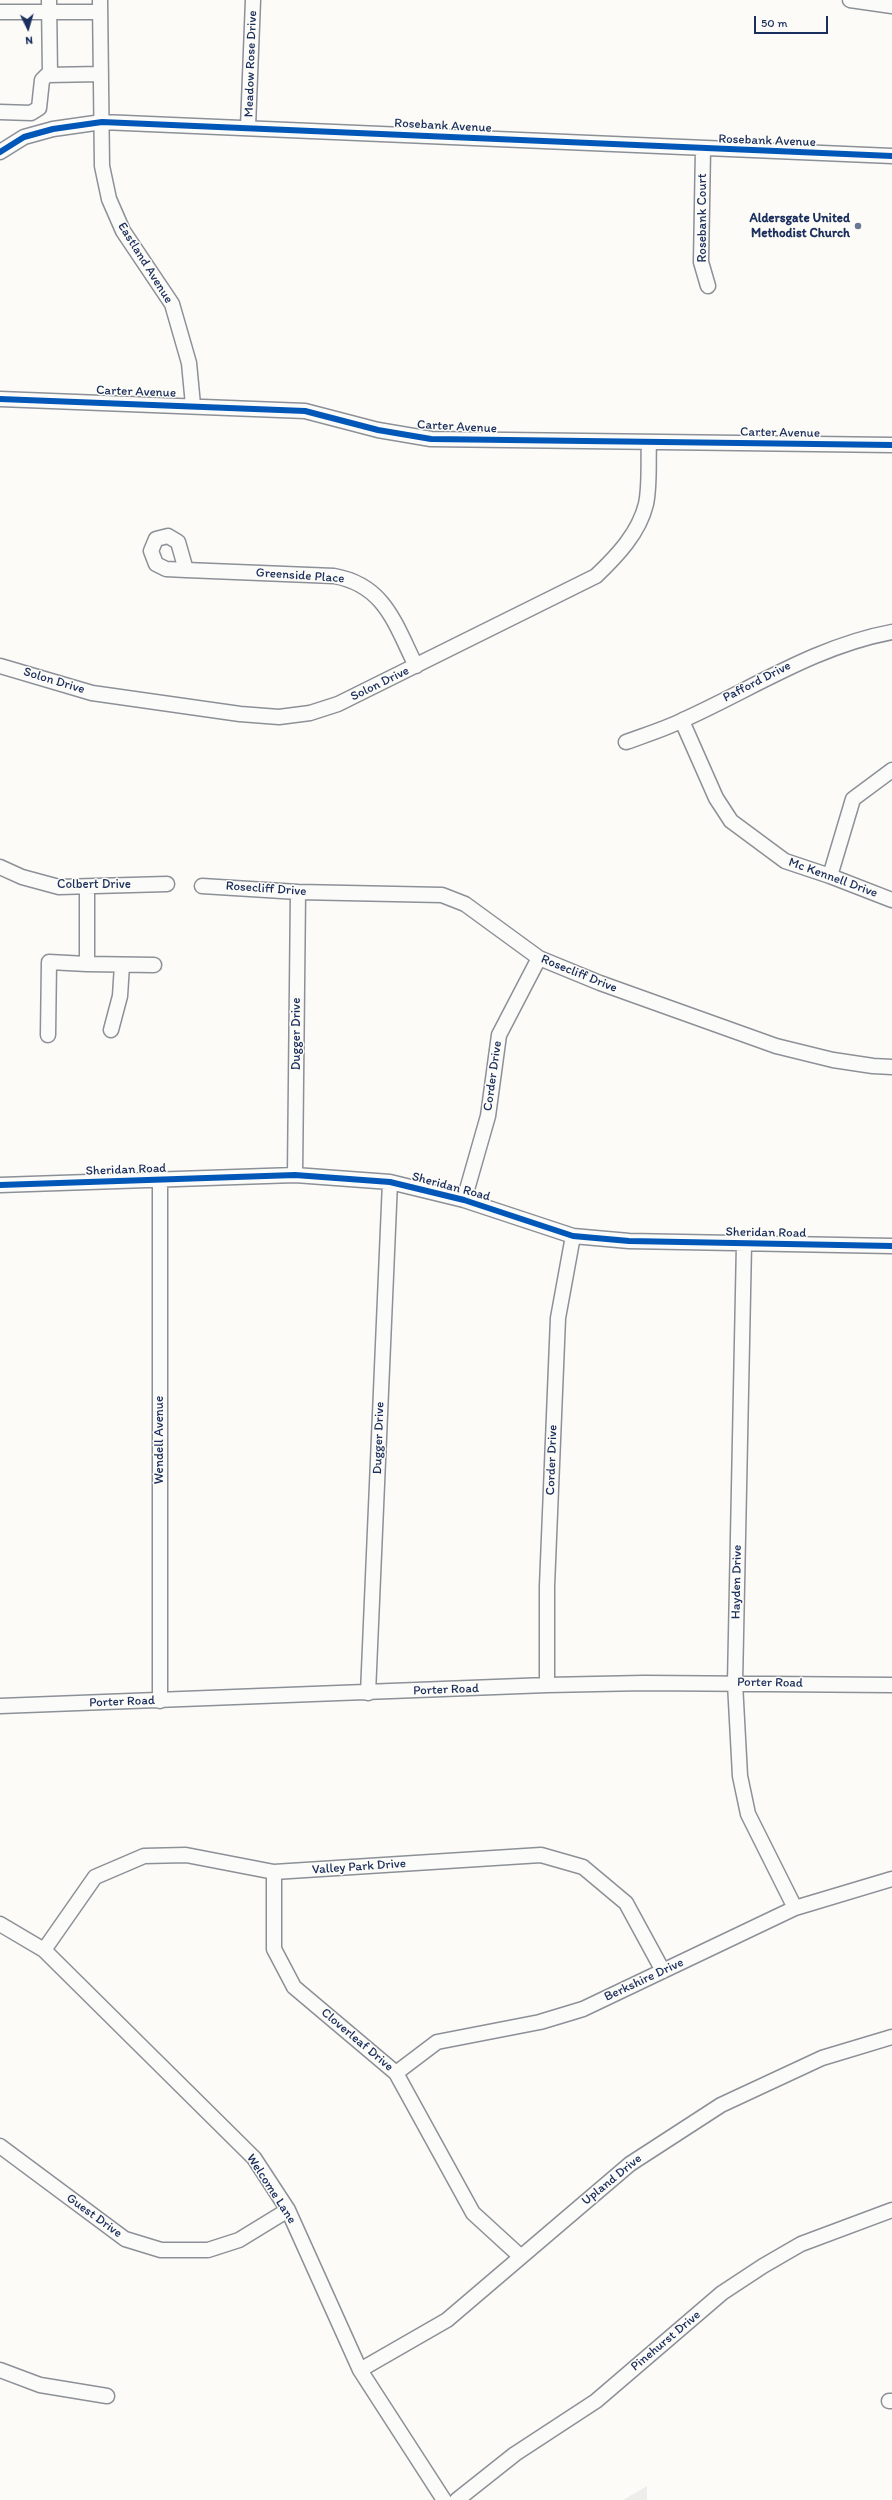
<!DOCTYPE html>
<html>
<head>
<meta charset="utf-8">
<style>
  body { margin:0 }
  #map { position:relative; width:892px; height:2500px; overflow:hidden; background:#fcfbf8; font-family:Itim,sans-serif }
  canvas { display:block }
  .north { position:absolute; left:8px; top:8px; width:40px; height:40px; -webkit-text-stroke:3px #fdfcf7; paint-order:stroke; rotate:175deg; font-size:11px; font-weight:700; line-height:16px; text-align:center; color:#1b2f5e }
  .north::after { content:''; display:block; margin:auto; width:14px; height:18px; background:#1b2f5e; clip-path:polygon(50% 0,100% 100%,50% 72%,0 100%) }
  .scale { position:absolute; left:754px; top:16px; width:74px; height:18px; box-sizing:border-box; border:2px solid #1b2f5e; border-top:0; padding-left:5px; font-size:12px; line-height:14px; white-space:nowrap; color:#1b2f5e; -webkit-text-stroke:3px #fdfcf7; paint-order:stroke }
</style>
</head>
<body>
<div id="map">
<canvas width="892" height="2500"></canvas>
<div class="north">N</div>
<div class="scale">50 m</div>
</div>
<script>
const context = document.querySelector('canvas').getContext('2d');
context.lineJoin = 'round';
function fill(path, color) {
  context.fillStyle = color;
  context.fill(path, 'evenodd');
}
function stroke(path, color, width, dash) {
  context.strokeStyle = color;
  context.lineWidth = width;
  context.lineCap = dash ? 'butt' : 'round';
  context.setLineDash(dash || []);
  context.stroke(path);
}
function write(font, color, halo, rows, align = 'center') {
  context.font = font + ' Itim,sans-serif';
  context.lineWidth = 3;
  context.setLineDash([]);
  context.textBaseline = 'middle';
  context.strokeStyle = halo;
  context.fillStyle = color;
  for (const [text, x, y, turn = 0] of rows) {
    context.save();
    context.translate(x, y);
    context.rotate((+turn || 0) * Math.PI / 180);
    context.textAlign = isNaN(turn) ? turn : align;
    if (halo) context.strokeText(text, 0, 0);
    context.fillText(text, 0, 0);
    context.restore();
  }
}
fill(new Path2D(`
  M647 2486V2500H623Z`), '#ededec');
const minor = new Path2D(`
  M49 0 50 75
  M100 0 102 166 109 199 123 231 172 304 189 363 193 405
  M850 0 892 6
  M0 12H100
  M0 112 31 113 39 108 42 80 47 75 101 74
  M248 127 253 0
  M703 149 701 262 708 286
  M0 152 24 137 53 129 102 122 892 156
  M0 399 305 411 378 430 431 439 892 445
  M186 570 166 569 156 564 151 551 156 539 168 536 178 542 186 570 334 576C385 585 395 624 416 666
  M0 666 92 693 240 714 279 717 310 713 338 704 596 576C617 556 639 533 646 504 650 485 648 462 649 442
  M682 721 716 798 731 821 785 861 830 876 892 900
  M626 742C645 735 665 729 683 720 752 689 816 646 892 632
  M0 867 22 877 59 887 167 884
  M830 876 853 799 892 770
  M202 886 298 892 442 895 465 904 539 958 600 983 776 1046 833 1060 873 1066 892 1067
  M87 887V964L154 965
  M111 1030 120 996 122 965
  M48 1035 49 962 87 964
  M295 1175 298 892
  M0 1185 295 1175 390 1182 464 1200 573 1236 629 1241 892 1246
  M464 1200 488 1116 499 1035 539 958
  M744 1244 735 1683 740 1776 748 1814 795 1908
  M547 1685V1586L558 1318 573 1236
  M368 1693 390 1182
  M160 1701V1180
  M0 1706 547 1685 644 1683 892 1685
  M274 1872V1949L294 1987 396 2073 473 2213 520 2256
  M0 1924 44 1950 254 2158 288 2210 360 2370 444 2500
  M44 1950 95 1877 144 1856 186 1855 274 1872 541 1855 583 1867 626 1903 663 1971
  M396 2073 437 2042 540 2022 583 2009 795 1908 892 1879
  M0 2146 125 2239 161 2250H208L239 2240 288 2210
  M0 2370 40 2385 107 2396
  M360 2370 447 2320 630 2164 721 2105 822 2058 892 2037
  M889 2401H892
  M457 2500 515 2454 596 2401 722 2293 763 2266 801 2244 892 2210`);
stroke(minor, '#8c9097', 17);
stroke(minor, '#fbfbf9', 14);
stroke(new Path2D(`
  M0 152 24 137 53 129 102 122 892 156
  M0 399 305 411 378 430 431 439 892 445
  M0 1185 295 1175 390 1182 464 1200 573 1236 629 1241 892 1246`), '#0057b8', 6);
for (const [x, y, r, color] of [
  [858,226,4,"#6a7694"]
]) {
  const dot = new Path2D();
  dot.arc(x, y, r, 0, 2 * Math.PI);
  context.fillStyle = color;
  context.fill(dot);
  stroke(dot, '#fdfcf7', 1.5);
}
write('13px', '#1b2f5e', '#fdfcf7', [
  ["Meadow Rose Drive",251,64,-88],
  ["Rosebank Avenue",443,126,3],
  ["Rosebank Avenue",767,141,2],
  ["Rosebank Court",703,218,-90],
  ["Eastland Avenue",145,263,58],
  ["Carter Avenue",136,392,2],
  ["Carter Avenue",457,427,3],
  ["Carter Avenue",780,433,1],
  ["Greenside Place",300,576,4],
  ["Solon Drive",54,681,17],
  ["Pafford Drive",757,682,-27],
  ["Solon Drive",380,684,-26],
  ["Mc Kennell Drive",833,878,20],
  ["Colbert Drive",94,885],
  ["Rosecliff Drive",266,889,4],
  ["Rosecliff Drive",579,974,22],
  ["Dugger Drive",297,1034,-90],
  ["Corder Drive",493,1076,-82],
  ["Sheridan Road",126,1170,-2],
  ["Sheridan Road",451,1187,15],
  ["Sheridan Road",766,1233,1],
  ["Dugger Drive",379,1438,-88],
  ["Wendell Avenue",160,1440,-90],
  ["Corder Drive",552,1460,-88],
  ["Hayden Drive",737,1582,-89],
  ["Porter Road",770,1683,1],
  ["Porter Road",446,1690,-2],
  ["Porter Road",122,1702,-2],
  ["Valley Park Drive",359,1867,-4],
  ["Berkshire Drive",644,1980,-25],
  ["Cloverleaf Drive",357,2040,40],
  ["Upland Drive",612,2180,-39],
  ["Welcome Lane",271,2189,57],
  ["Guest Drive",94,2216,36],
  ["Pinehurst Drive",666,2341,-40]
]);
write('bold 13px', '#1b2f5e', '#fdfcf7', [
  ["Aldersgate United",850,219],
  ["Methodist Church",850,234]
], 'right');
</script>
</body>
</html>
